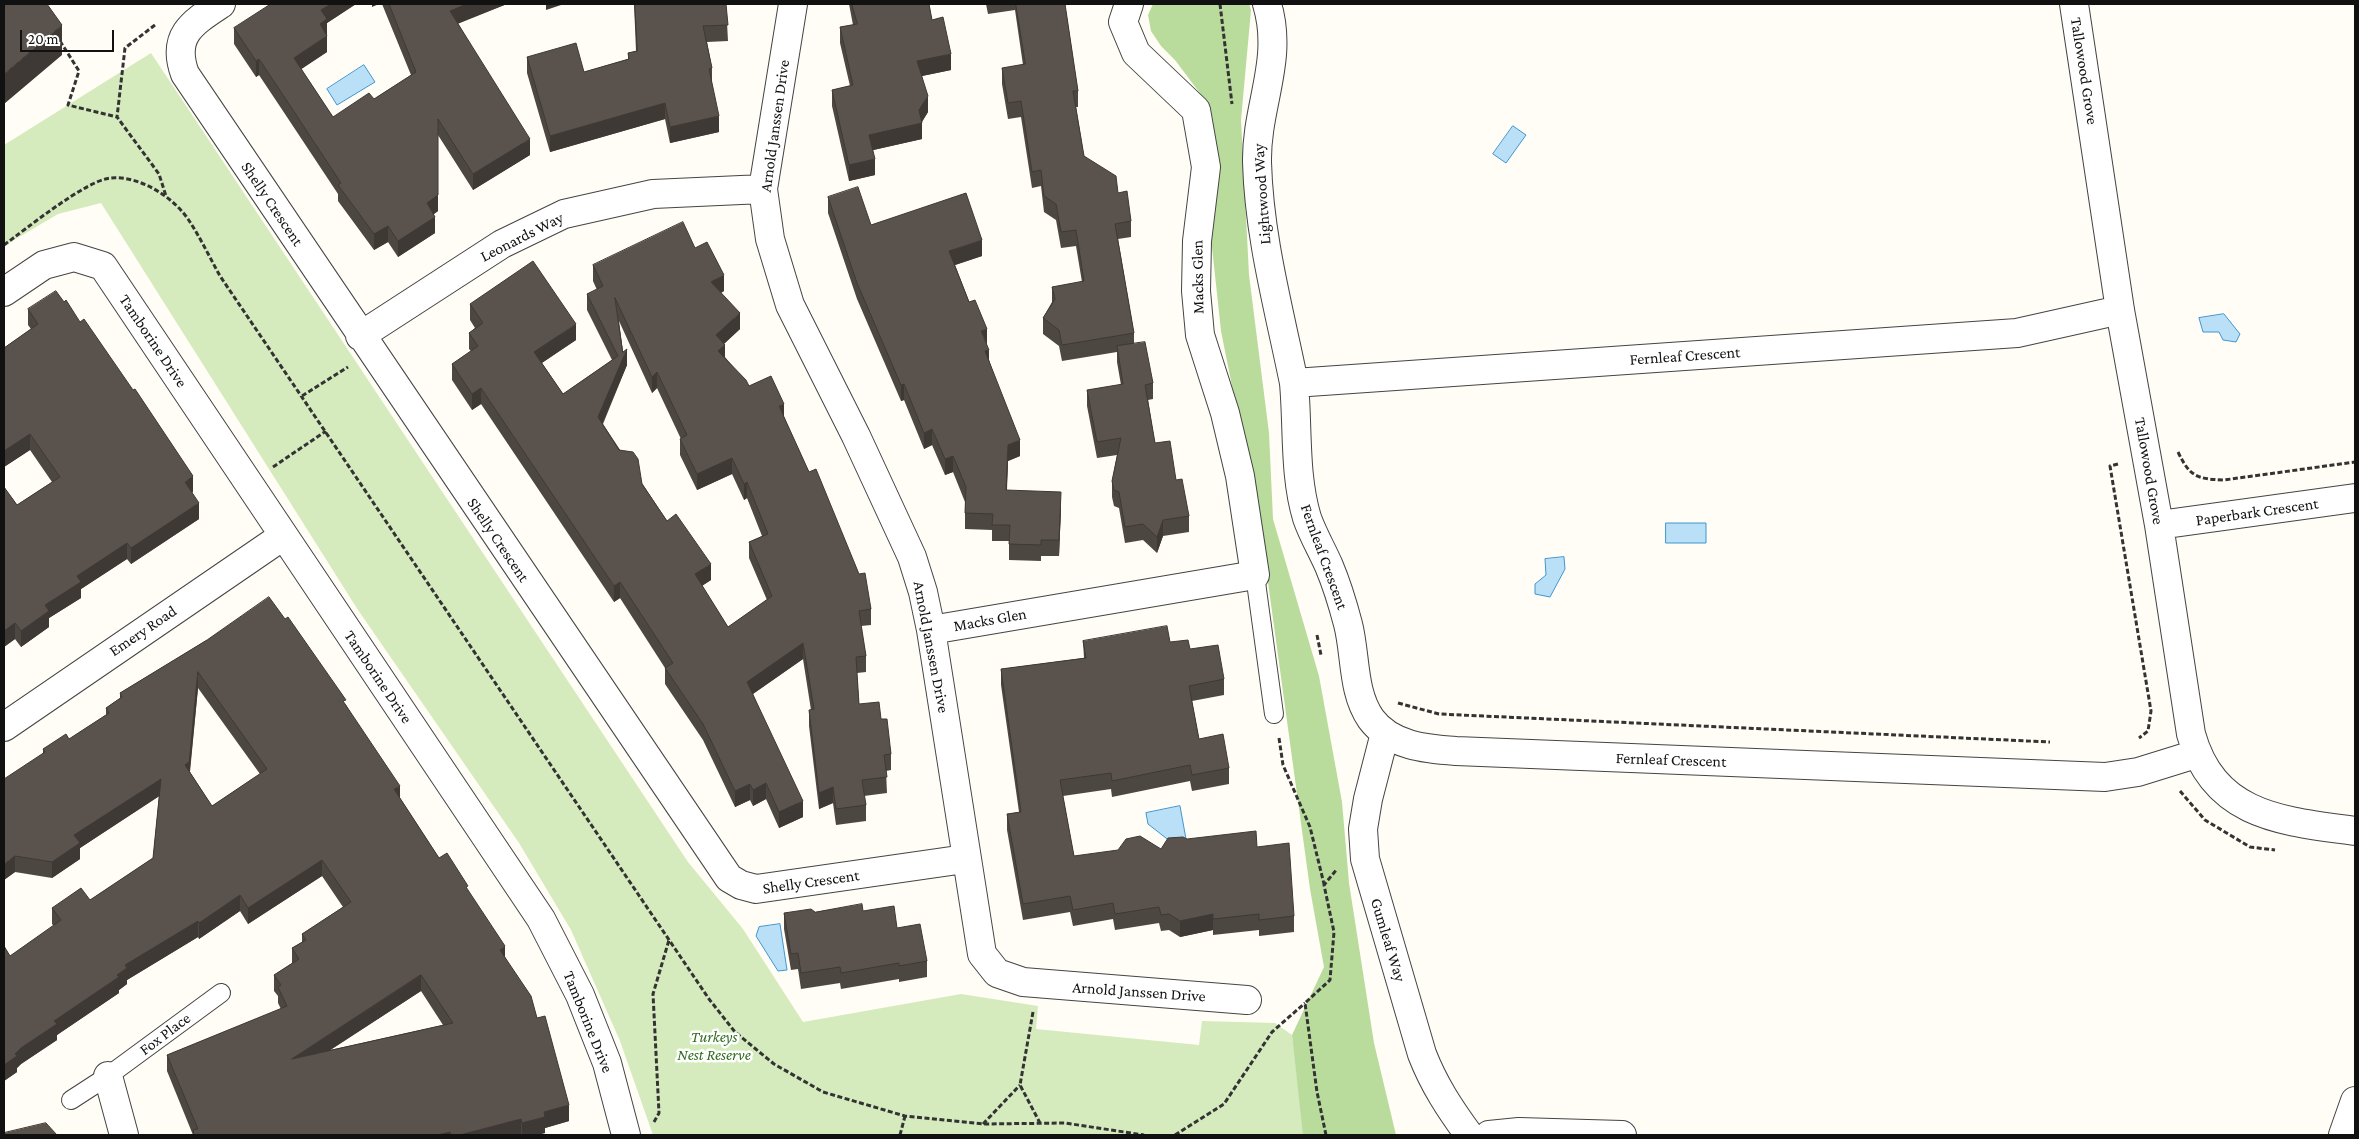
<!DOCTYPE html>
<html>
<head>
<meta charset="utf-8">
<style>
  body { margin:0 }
  #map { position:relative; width:2359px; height:1139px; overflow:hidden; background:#fffdf5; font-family:"Crimson Pro",serif }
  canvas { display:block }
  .frame { position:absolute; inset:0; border:5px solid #111; pointer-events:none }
  .scale { position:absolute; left:20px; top:30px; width:94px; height:22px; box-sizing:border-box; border:2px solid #111; border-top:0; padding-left:6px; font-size:15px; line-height:18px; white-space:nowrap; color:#111; -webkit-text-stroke:4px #fff; paint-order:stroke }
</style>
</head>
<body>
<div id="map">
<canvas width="2359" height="1139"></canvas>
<div class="frame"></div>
<div class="scale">20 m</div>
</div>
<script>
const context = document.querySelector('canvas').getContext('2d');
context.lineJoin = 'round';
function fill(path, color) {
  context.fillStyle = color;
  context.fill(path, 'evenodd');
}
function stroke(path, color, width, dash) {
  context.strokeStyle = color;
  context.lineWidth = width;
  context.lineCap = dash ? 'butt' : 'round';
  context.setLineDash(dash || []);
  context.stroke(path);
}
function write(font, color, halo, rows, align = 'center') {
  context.font = font + ' "Crimson Pro",serif';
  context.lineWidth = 5;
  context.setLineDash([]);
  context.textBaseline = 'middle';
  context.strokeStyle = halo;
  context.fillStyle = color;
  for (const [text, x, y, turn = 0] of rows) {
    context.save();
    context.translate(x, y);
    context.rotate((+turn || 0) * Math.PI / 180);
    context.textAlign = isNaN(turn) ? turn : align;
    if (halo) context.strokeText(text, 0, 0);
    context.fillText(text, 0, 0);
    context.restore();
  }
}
fill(new Path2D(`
  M151 53 688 862 743 929 803 1022 961 994 1038 1006 1036 1029 1199 1045 1202 1021 1275 1023 1292 1035 1304 1135H653L620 1041 571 930 519 843 358 610 101 203 58 214 4 246V145Z`), '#d5ebbd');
fill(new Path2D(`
  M1153 4H1249L1251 10 1241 120 1249 275 1269 433 1273 519 1319 676 1342 802 1349 883 1374 1043 1396 1135H1303L1292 1035 1324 967 1310 889 1261 531 1221 331 1211 238 1212 129 1205 100 1175 60 1161 46 1151 31 1148 15Z`), '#b9dc9c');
const water = new Path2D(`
  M364 65 375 82 337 105 327 89Z
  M1513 126 1526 135 1506 163 1493 154Z
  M2224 314 2240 334 2236 342 2223 340 2219 332H2203L2199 318Z
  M1666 523H1706V543H1666Z
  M1564 557 1565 569 1550 597 1535 594V584L1546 575 1545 559Z
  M1180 806 1186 839 1171 842 1148 824 1146 813Z
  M780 924 787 970 778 971 756 936 759 927Z`);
fill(water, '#b9e0f7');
stroke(water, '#3f96cf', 1);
const service = new Path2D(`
  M1255 575 1274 714
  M71 1100 108 1076 221 993`);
const minor = new Path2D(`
  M221 4C192 23 171 36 185 74L729 878 741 885 756 889 965 859
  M793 4 763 189 770 239 790 305 856 436 912 557 923 592 931 630 982 954 997 973 1023 982 1247 1000
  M1267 4C1284 60 1256 106 1257 162 1259 237 1279 309 1294 383
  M2074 4 2120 310 2159 525 2191 734C2214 817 2283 821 2355 831
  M4 292 44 265 74 257 103 266 541 919 580 995 607 1063 626 1135
  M2120 310 2017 333 1294 383C1298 427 1294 475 1307 518 1313 535 1322 550 1329 566 1337 585 1343 605 1348 624 1356 655 1352 692 1371 719 1391 746 1426 749 1456 751L2105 777 2138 772 2196 754
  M360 336 502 244 564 214 653 194 763 189
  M2159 525 2355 498
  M931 630 1255 575 1240 476 1225 413 1200 335 1196 291 1197 241 1206 167 1196 110 1136 53 1123 22 1129 4
  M4 727 283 536
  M1385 733 1368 799 1363 829 1365 859 1422 1054C1434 1085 1450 1109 1469 1135
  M108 1076 124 1135
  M1489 1135 1519 1132 1622 1135
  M2343 1135 2355 1101`);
stroke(service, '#444', 20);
stroke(minor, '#444', 30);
stroke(new Path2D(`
  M1220 4 1232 104
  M155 25 125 48 117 117 159 174 166 196
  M60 41 79 71 68 105 117 117
  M4 245C26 229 85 181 110 178 140 175 175 198 190 222 201 239 210 258 220 276L709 999 735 1032 774 1064 823 1092 905 1116 983 1124 1065 1123 1144 1135
  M302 396 348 367
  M2178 452C2190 477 2197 479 2224 480L2355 462
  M2118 464 2110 466 2151 711 2148 731 2139 738
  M273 467 326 431
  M1317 635 1321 655
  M1398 703 1439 714 2050 742
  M1279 738 1283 765 1310 827 1324 884
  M2180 791 2205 820 2250 847 2275 850
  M1033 1012 1020 1085 1040 1123
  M654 1122 659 1113 653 994 669 940
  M983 1124 1020 1085
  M900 1135 905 1116
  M1175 1135 1224 1104 1272 1032 1305 1003
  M1326 1135 1317 1092 1305 1003 1330 980 1334 932 1324 885 1337 869`), '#333', 3, [5, 2.5]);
stroke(service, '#fff', 18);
stroke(minor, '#fff', 28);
fill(new Path2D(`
  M271 4H356L327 23V52L301 69 333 117 374 99 411 75 382 4H507L458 23 530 155 473 190 438 135V211L434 214 435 233 398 257 388 242 374 250 338 201V194L281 108 259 75 256 77 234 44V28Z
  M634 4H726L728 41 707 42 712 68V84L719 132 670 143 665 119 550 152 527 73V57L584 72 628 59V53L636 51Z
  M849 4H929L932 20 951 70 922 76 928 112 922 122V139L873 150 875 175 849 181 832 106V90L850 86 840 43V27L853 25Z
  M986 4H1065L1078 91V107H1076L1084 156 1118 193 1131 221V237L1118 239 1134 333V343L1153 383V399L1148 400 1155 443 1176 480 1189 516V532L1163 536 1157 553 1143 540 1125 543 1119 508 1114 506 1112 497V481L1117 455 1097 458 1087 406V390L1121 385 1117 362V352L1062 361 1059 346 1043 334V318L1052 302V287L1082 282 1076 246 1061 248 1056 220 1044 212 1041 186 1032 188 1021 117 1008 119 1002 84V68L1023 65 1015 10 988 14Z
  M828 197 871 225 982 256 955 265 986 345 989 360 1020 456 1008 461 1007 490 1061 508 1059 556H1041V561L1009 560V541H992V530L965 529V502L953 472 945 475 932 445 924 449 904 400 901 401 857 299 828 213Z
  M695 248 724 291 721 293 740 329 724 344 725 357 749 386 784 417 871 609V625L861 626 866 656V672L857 673 859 704 881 719 891 754V770L886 771 887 793 864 796 866 805V821L836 825 833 803 819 809 809 726V710H811L803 659 753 694 803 817 779 828 766 799 753 806 750 800 735 807 703 740 665 684V668L620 598 614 602 481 404 472 410 452 380V364L471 351 469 349V333L475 328 470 320V304L576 340 542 363 563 394 612 360 587 310V294L597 290 593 281V265ZM619 321 652 393 657 388 681 439H680V455L697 490 732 474 744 500 747 498 762 536 749 542V558L767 600 728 627 702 586 711 580 667 521 603 424 627 365 623 352Z
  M28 309 193 492H192L199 519 131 564 127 559 81 589V598L49 618V627L21 647 15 639 4 647V487L17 505 52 482 30 450 4 467V348L31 329 28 325Z
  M207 640 346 705 400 798 439 858 468 891 505 957 537 1018 569 1121 545 1128V1133L536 1135H193L167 1071V1055L281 1009 278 1003V996L274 991V975L292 963V948L302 942V934L343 907 322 876 248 924 240 911 199 939 198 937 127 980V984L119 990V993L57 1035V1040L21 1064 17 1068V1072L4 1081V946L10 956 54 926 52 924V908L90 900 153 858 159 796 80 848V859L52 878 15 872 4 880 43 754V749L69 739 106 715V708L120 698V693ZM198 688 260 774 212 806 190 772ZM421 991 443 1025 330 1050Z
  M1083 641 1170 642 1190 649 1224 679V695L1192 701 1199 739 1229 768V784L1192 791 1190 781 1112 797 1111 789 1063 796 1074 856 1161 849 1187 839 1257 847 1294 916V932L1259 936V930L1213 935V930L1180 937 1169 930 1161 931 1159 923 1115 930 1113 919 1073 926 1070 912 1023 920 1007 830V814L1019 812 1001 685V669L1084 658Z
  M863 911 897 928 927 961V977L899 982V979L841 989 840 983 801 989 798 969 791 970 784 929V913Z`), '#4d4742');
fill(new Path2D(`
  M331 4H356L327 23V35L320 24 321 10Z
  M372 4H379L372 7Z
  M467 4H507L450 27V11Z
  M546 4H564L546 10Z
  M62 25V55L4 104V74Z
  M327 36V52L294 74V58Z
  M951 54V70L917 77V61Z
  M259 59V75L256 77V61Z
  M928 96V112L921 123H922V139L869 151V135L919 110Z
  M665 103V119L550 152V136Z
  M719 116V132L670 143V127Z
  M438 119V211L427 219V203Z
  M530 139V155L473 190V174Z
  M875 159V175L849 181V165Z
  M435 217V233L398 257V241Z
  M388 226V242L374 250V234Z
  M982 240V256L949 267V251Z
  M724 275V291L711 298V282Z
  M740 313V329L716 351V335Z
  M576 324V340L534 368V352Z
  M987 329V345L981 331Z
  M725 345V361L718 351Z
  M627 349V365L598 433V417Z
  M989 350V366L985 351Z
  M657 372V388L652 393V377Z
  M904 384V400L901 401V385Z
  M481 388V404L472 410V394Z
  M784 404V420L779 406Z
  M932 429V445L924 449V433Z
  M30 434V450L4 467V451Z
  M1020 440V456L1008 461 1006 506V490L1008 445Z
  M953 456V472L945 475V459Z
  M732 458V474L697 490V474Z
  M193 476V492L185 498V482Z
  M747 482V498L744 500V484Z
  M1061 492V508L1059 556V540Z
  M199 503V519L131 564V548Z
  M1163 520V536L1157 553V537Z
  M127 543V559L81 589V598L49 618V627L21 647V631L45 605 77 576Z
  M711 564V580L695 590V574Z
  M620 582V598L614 602V586Z
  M15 623V639L4 647V631Z
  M803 643V659L747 698V682Z
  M198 672V688L189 778 185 765Z
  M161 779V795L80 848V859L52 878V862L74 835Z
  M766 783V799L753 806V790Z
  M750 784V800L735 807V791Z
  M400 786V802L394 789Z
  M833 787V803L819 809V793Z
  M803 801V817L779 828V812Z
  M15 856V872L4 880V864Z
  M322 860V876L248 924V908Z
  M240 895V911L199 939V923Z
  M1213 914V930L1180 937V921Z
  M198 921V937L127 980V984L119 990V993L57 1035V1040L21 1064 17 1068V1072L4 1081V1065L21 1048 54 1021 117 975 125 965Z
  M505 946V962L500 950Z
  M421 975V991L292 1075V1059Z
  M569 1105V1121L545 1128V1133L536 1135H522V1123L544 1112Z
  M521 1119V1135H460Z
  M450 1132V1135H437Z`), '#3f3936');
const building = new Path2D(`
  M4 4H47L62 25 4 74Z
  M271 4H331L321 10 327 19 320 24 327 36 294 58 333 117 369 93 374 99 416 72 389 4H467L450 11 530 139 473 174 438 119V195L427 203 435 217 398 241 388 226 374 234 338 185 341 183 281 92 259 59 256 61 234 28Z
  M635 4H726L728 25 703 26 712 68 709 69 719 116 670 127 665 103 550 136 527 57 576 43 584 72 629 59 628 53 637 51Z
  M852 4H929L932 20 943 17 951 54 917 61 928 96 919 110 922 123 869 135 875 159 849 165 832 90 853 85 840 27 857 24Z
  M1016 4H1065L1078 91H1073L1084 156 1116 176 1118 193 1127 191 1131 221 1115 224 1134 333 1062 345 1059 330 1043 318 1055 299 1052 287 1084 281 1076 230 1061 232 1056 204 1044 196 1041 170 1032 172 1021 101 1008 103 1002 68 1025 64Z
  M858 187 871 225 966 193 982 240 949 251 969 302 975 300 987 329 981 331 989 350 985 351 1020 440 1008 445 1006 490 1061 492 1059 540H1041V545L1009 544 1010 525H992L993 514 965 513 966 487 953 456 945 459 932 429 924 433 904 384 901 385 857 283 828 197Z
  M683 222 695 248 707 242 724 275 711 282 740 313 716 335 725 345 718 351 746 380 749 386 771 376 784 404 779 406 809 472 816 469 859 574 865 573 871 609 859 611 866 656 856 657 859 704 879 702 881 719H887L891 754 884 755 887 777 862 780 866 805 836 809 833 787 819 793 809 710 814 709 803 643 747 682 803 801 779 812 766 783 753 790 750 784 735 791 703 724 665 668 673 663 620 582 614 586 481 388 472 394 452 364 478 346 469 333 483 323 470 304 533 261 576 324 534 352 563 394 618 356 587 294 603 286 593 265ZM615 298 652 377 657 372 687 435 680 439 697 474 732 458 744 484 747 482 768 534 749 542 772 596 728 627 695 574 711 564 676 514 667 521 642 484 638 459 633 452 619 450 598 417 627 349 623 352Z
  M56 291 64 302 66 300 80 322 84 319 133 390 135 389 193 476 185 482 199 503 131 548 127 543 77 576 81 582 45 605 49 611 21 631 15 623 4 631V487L17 505 60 477 30 434 4 451V348L38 324 28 309Z
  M1145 342 1153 383 1145 385 1155 443 1170 441 1176 480 1182 479 1189 516 1163 520 1157 537 1143 524 1125 527 1119 492 1114 490 1112 481 1121 438 1097 442 1087 390 1123 384 1117 346Z
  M269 597 285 619 288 617 346 700 343 701 400 786 394 789 411 815 439 858 447 853 468 886 466 887 505 946 500 950 531 996 537 1018 545 1016 569 1105 544 1112 545 1117 522 1123 521 1119 460 1135H451L450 1132 437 1135H194L193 1130 198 1129 167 1055 287 1006 278 987 281 985 274 975 299 959 292 948 306 940 302 934 351 902 322 860 248 908 240 895 199 923 198 921 125 965 127 968 117 975 119 977 54 1021 57 1024 21 1048 15 1054 17 1056 4 1065V946L10 956 61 920 52 908 81 888 90 900 153 858 161 779 74 835 80 843 52 862 15 856 4 864V779L45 752 43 749 66 734 69 739 109 713 106 708 122 697 120 693 207 640ZM198 672 267 769 212 806 185 765 189 762ZM421 975 453 1023 292 1059Z
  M1167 626 1170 642 1188 640 1190 649 1218 645 1224 679 1189 686 1199 739 1223 734 1229 768 1192 775 1190 765 1112 781 1111 773 1060 780 1074 856 1118 850 1126 839 1140 836 1161 849 1168 838 1183 837 1187 839 1256 831 1257 847 1289 843 1294 916 1259 920V914L1213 919V914L1180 921 1169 914 1161 915 1159 907 1115 914 1113 903 1073 910 1070 896 1023 904 1007 814 1021 812 1001 669 1086 658 1083 641Z
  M862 904 863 911 894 906 897 928 920 924 927 961 899 966V963L841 973 840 967 801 973 798 953 791 954 784 913 811 909 815 912Z
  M46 1123 57 1135H4V1133Z`);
fill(building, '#5a524d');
stroke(building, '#3f3936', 1);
write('16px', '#111', '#fff', [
  ["Tallowood Grove",2084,71,81],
  ["Arnold Janssen Drive",775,126,-82],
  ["Lightwood Way",1262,194,-94],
  ["Shelly Crescent",272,204,56],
  ["Leonards Way",522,237,-27],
  ["Macks Glen",1198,277,-91],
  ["Tamborine Drive",153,341,56],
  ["Fernleaf Crescent",1685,356,-4],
  ["Tallowood Grove",2149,471,80],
  ["Paperbark Crescent",2257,512,-8],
  ["Shelly Crescent",498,540,56],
  ["Fernleaf Crescent",1324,557,70],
  ["Macks Glen",990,620,-10],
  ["Emery Road",143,631,-34],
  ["Arnold Janssen Drive",931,647,79],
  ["Tamborine Drive",378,677,56],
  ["Fernleaf Crescent",1671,760,2],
  ["Shelly Crescent",811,882,-8],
  ["Gumleaf Way",1388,940,73],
  ["Arnold Janssen Drive",1139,992,4],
  ["Tamborine Drive",588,1022,68],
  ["Fox Place",165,1034,-37]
]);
write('italic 16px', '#2f6b1f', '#fff', [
  ["Turkeys",714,1037],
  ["Nest Reserve",714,1055]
]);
</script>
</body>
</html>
